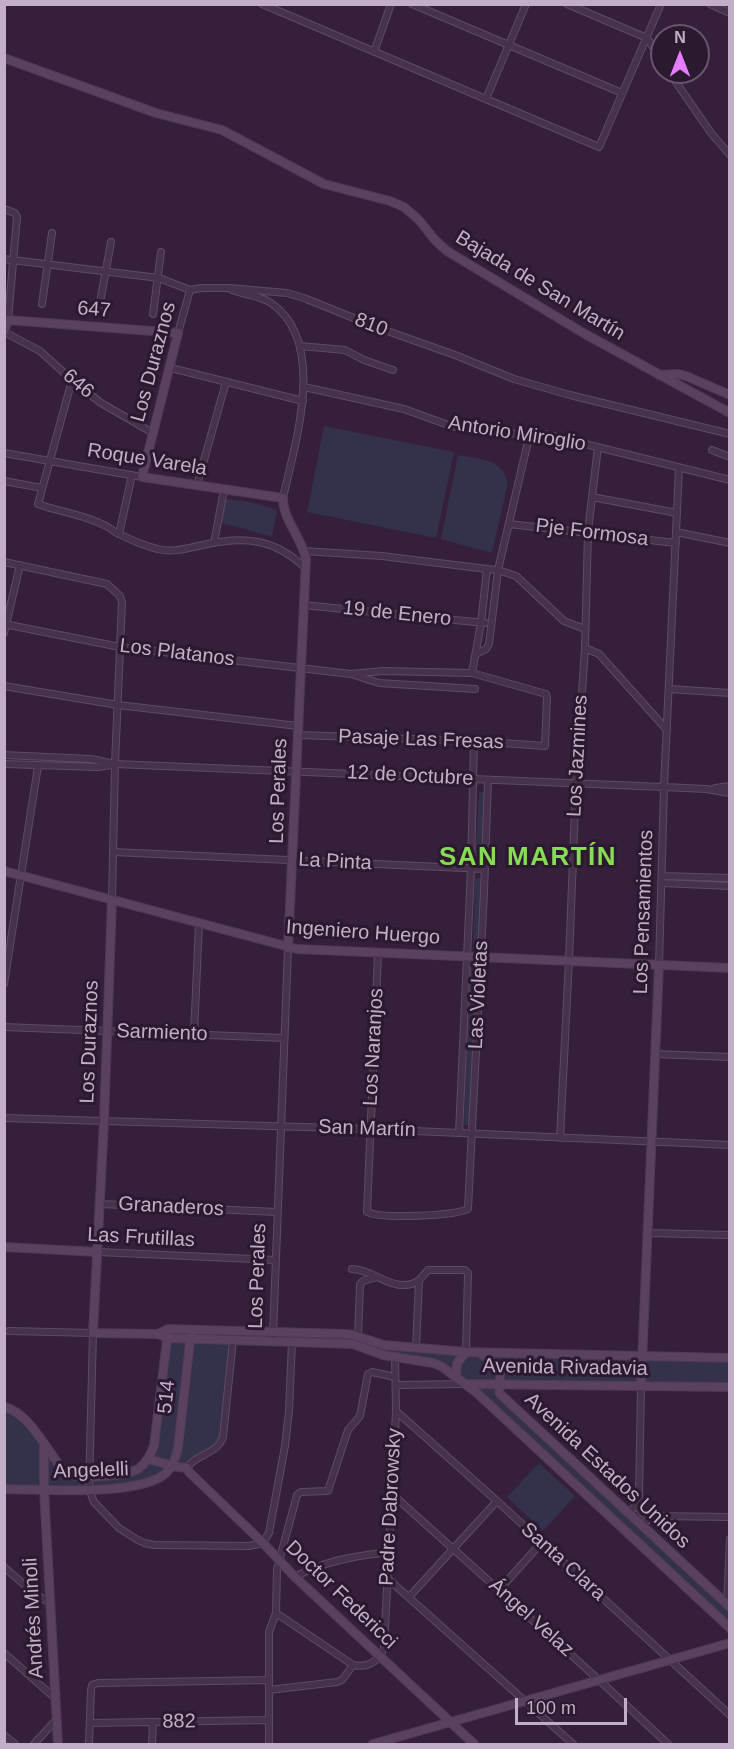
<!DOCTYPE html>
<html>
<head>
<meta charset="utf-8">
<style>
  body { margin:0 }
  #map { position:relative; width:734px; height:1749px; overflow:hidden; background:#351f3b; font-family:Arial,sans-serif }
  canvas { display:block }
  .frame { position:absolute; inset:0; border:6px solid #c3aec8; pointer-events:none }
  .north { position:absolute; left:650px; top:24px; width:60px; height:60px; box-sizing:border-box; background:#2b1930; border:2px solid #68556d; border-radius:50%; rotate:0deg; font-size:16px; font-weight:700; line-height:24px; text-align:center; color:#c3aec8 }
  .north::after { content:''; display:block; margin:auto; width:21px; height:27px; background:#e57cff; clip-path:polygon(50% 0,100% 100%,50% 72%,0 100%) }
  .scale { position:absolute; left:515px; top:1698px; width:112px; height:27px; box-sizing:border-box; border:3px solid #c3aec8; border-top:0; padding-left:8px; font-size:18px; line-height:21px; white-space:nowrap; color:#c3aec8; -webkit-text-stroke:4px #2b1930; paint-order:stroke }
</style>
</head>
<body>
<div id="map">
<canvas width="734" height="1749"></canvas>
<div class="frame"></div>
<div class="north">N</div>
<div class="scale">100 m</div>
</div>
<script>
const context = document.querySelector('canvas').getContext('2d');
context.lineJoin = 'round';
function fill(path, color) {
  context.fillStyle = color;
  context.fill(path, 'evenodd');
}
function stroke(path, color, width, dash) {
  context.strokeStyle = color;
  context.lineWidth = width;
  context.lineCap = dash ? 'butt' : 'round';
  context.setLineDash(dash || []);
  context.stroke(path);
}
function write(font, color, halo, rows, align = 'center') {
  context.font = font + ' Arial,sans-serif';
  context.lineWidth = 6;
  context.setLineDash([]);
  context.textBaseline = 'middle';
  context.strokeStyle = halo;
  context.fillStyle = color;
  for (const [text, x, y, turn = 0] of rows) {
    context.save();
    context.translate(x, y);
    context.rotate((+turn || 0) * Math.PI / 180);
    context.textAlign = isNaN(turn) ? turn : align;
    if (halo) context.strokeText(text, 0, 0);
    context.fillText(text, 0, 0);
    context.restore();
  }
}
fill(new Path2D(`
  M324 426 454 452 436 538 307 512Z
  M458 455C480 459 502 458 508 483L492 553 441 539Z
  M224 499C243 500 260 503 277 511L272 537 219 522Z
  M479 792H485L482 865H475Z
  M475 878H482L479 949H473Z
  M469 967 478 968 472 1125H464Z
  M168 1329 353 1335 384 1345 729 1358V1387L499 1384 498 1391 729 1607V1628L618 1525 441 1366 359 1346 233 1340 221 1442 189 1464 172 1466 134 1487 5 1489V1407L12 1408 67 1473H127L149 1459Z
  M539 1463 575 1496 543 1531 507 1497Z`), '#33314b');
const street = new Path2D(`
  M262 4 599 147 661 4
  M412 4 622 93
  M567 4 647 38 662 61
  M710 4 730 13
  M374 52 391 4
  M669 72 711 133 730 155
  M486 99 526 4
  M4 209 15 213 17 217 8 320
  M4 259 159 278 190 290 201 288H229L287 293 304 298 376 327 455 355 514 379 570 395 730 434
  M232 290C245 295 259 295 271 303 328 342 295 443 283 498
  M42 304 52 233
  M99 308 111 242
  M153 314 161 252
  M4 332 40 351 72 380 101 403 153 433
  M178 333 190 290
  M300 346 345 350 364 360 393 370
  M171 368 303 401
  M72 380 38 504C59 512 83 514 104 525 109 527 114 532 119 534 131 540 145 546 158 549 173 553 188 548 203 545 243 536 275 538 305 568
  M304 387 404 409 451 426 489 433 545 434 730 480
  M712 450 730 457
  M4 453 142 477
  M4 481 42 488
  M197 485 226 382
  M592 497 677 513
  M509 524 676 543
  M676 532 730 543
  M119 534 132 475
  M214 543 224 490
  M304 551 382 556 487 569
  M4 562 107 584 120 596 122 602 115 764 112 900
  M303 605 485 623
  M4 624 120 647 351 674 379 683 475 689
  M4 633 20 565
  M585 648 599 654 667 730
  M476 654 486 649 489 644 498 570 516 576 564 621 585 629
  M472 673 481 623 487 569 498 570 530 433
  M4 686 118 705 298 726
  M670 689 730 693
  M298 735 474 741 545 746 547 697 546 694 472 673 383 671 351 674
  M4 755 91 759 115 764 664 787 706 789 730 793
  M4 764 98 767 112 765
  M715 788 730 786
  M113 852 485 869
  M663 876 730 878
  M662 883 730 886
  M378 953 367 1212C382 1219 453 1216 468 1209L484 892 488 780
  M659 965 664 787 679 468
  M4 984 38 766
  M4 1027 284 1038
  M194 1034 199 924
  M655 1054 730 1057
  M4 1118 370 1129 730 1145
  M459 1133 471 869 474 741
  M560 1138 569 960 576 783 585 648 588 531 598 447
  M100 1204 277 1212
  M647 1233 730 1235
  M98 1252 275 1260
  M352 1269C374 1269 395 1295 418 1281 422 1278 425 1273 428 1270H465L468 1273 466 1352
  M9 1331 93 1333 89 1489 94 1502 119 1528 136 1539 144 1543 154 1545 249 1546 263 1543 269 1533 285 1446 289 1411 292 1342
  M273 1335 288 948
  M358 1337 360 1284 363 1281 377 1277
  M416 1348 419 1280
  M396 1385 465 1384
  M396 1411 497 1501 730 1715
  M187 1468C195 1454 217 1455 223 1437L233 1340
  M392 1494 599 1680 668 1744
  M637 1505 642 1513 649 1518
  M628 1513 637 1505 639 1498 641 1386
  M642 1526 649 1518 655 1516 730 1517
  M4 1567 35 1594 50 1603
  M295 1577C323 1561 356 1556 388 1552
  M387 1578 573 1744
  M499 1590 542 1542
  M409 1597 497 1501
  M727 1605 730 1539
  M276 1613 353 1665
  M4 1653 55 1698
  M269 1690 337 1682 342 1680 353 1665C368 1668 378 1662 384 1648L396 1411 395 1357
  M90 1723 268 1720
  M4 1735 15 1744
  M34 1744 56 1720
  M89 1744 91 1690 92 1685 98 1683 269 1680
  M152 1744 153 1722
  M269 1744V1632L276 1613 277 1569 297 1495 301 1492 328 1491 348 1430 360 1416 368 1374 372 1372 395 1377`);
const secondary = new Path2D(`
  M4 58 156 113 222 130 324 184 390 201 404 207 419 220 435 240 447 251 585 334 730 413
  M4 331 8 320 178 333 142 477 283 498C283 520 302 538 306 559L288 948
  M659 375 678 374 686 376 730 395
  M4 871 297 949 730 968
  M112 900 104 1121 93 1333 158 1334 167 1338 353 1344 383 1355 433 1363 441 1366 477 1393 730 1628
  M4 1247 98 1252
  M158 1334 168 1329 346 1334 353 1335 384 1345 466 1352 730 1358
  M481 1354C491 1361 501 1366 500 1380 499 1385 498 1389 500 1394L730 1607
  M456 1377 457 1363 466 1352
  M466 1384 730 1387
  M641 1386 659 965
  M4 1407C27 1411 47 1449 61 1468 65 1471 68 1474 73 1475 87 1479 125 1476 138 1469 147 1463 150 1455 154 1446L168 1332
  M44 1445V1489L58 1744
  M149 1459 172 1466 187 1468 189 1472 263 1543 295 1577 474 1744
  M4 1489C41 1489 140 1497 166 1473 173 1466 176 1458 178 1448L191 1333
  M373 1744 730 1643`);
stroke(street, '#5e4b63', 8);
stroke(secondary, '#4d3a52', 10);
stroke(street, '#46334b', 6);
stroke(secondary, '#59415f', 8);
write('20px', '#c3aec8', '#2b1930', [
  ["Bajada de San Martín",540,286,31],
  ["647",94,310,4],
  ["810",371,325,21],
  ["Los Duraznos",154,362,-75],
  ["646",78,384,40],
  ["Antorio Miroglio",517,434,9],
  ["Roque Varela",147,460,9],
  ["Pje Formosa",592,533,7],
  ["19 de Enero",397,614,6],
  ["Los Platanos",177,653,7],
  ["Pasaje Las Fresas",421,740,2],
  ["Los Jazmines",578,756,-87],
  ["12 de Octubre",410,776,3],
  ["Los Perales",279,791,-88],
  ["La Pinta",335,862,3],
  ["Los Pensamientos",644,912,-88],
  ["Ingeniero Huergo",363,933,4],
  ["Las Violetas",479,995,-87],
  ["Sarmiento",162,1033,2],
  ["Los Duraznos",90,1042,-88],
  ["Los Naranjos",374,1047,-87],
  ["San Martín",367,1129,2],
  ["Granaderos",171,1207,3],
  ["Las Frutillas",141,1238,3],
  ["Los Perales",258,1276,-88],
  ["Avenida Rivadavia",565,1368,1],
  ["514",167,1397,-84],
  ["Angelelli",91,1471,-2],
  ["Avenida Estados Unidos",607,1471,43],
  ["Padre Dabrowsky",391,1507,-87],
  ["Santa Clara",563,1562,42],
  ["Doctor Federicci",341,1595,44],
  ["Andrés Minoli",34,1618,-93],
  ["Ángel Velaz",531,1618,42],
  ["882",179,1722,-1]
]);
context.letterSpacing = '1.5px';
write('bold 26px', '#87dc54', '#2b1930', [
  ["SAN MARTÍN",528,858]
]);
context.letterSpacing = '0px';
</script>
</body>
</html>
